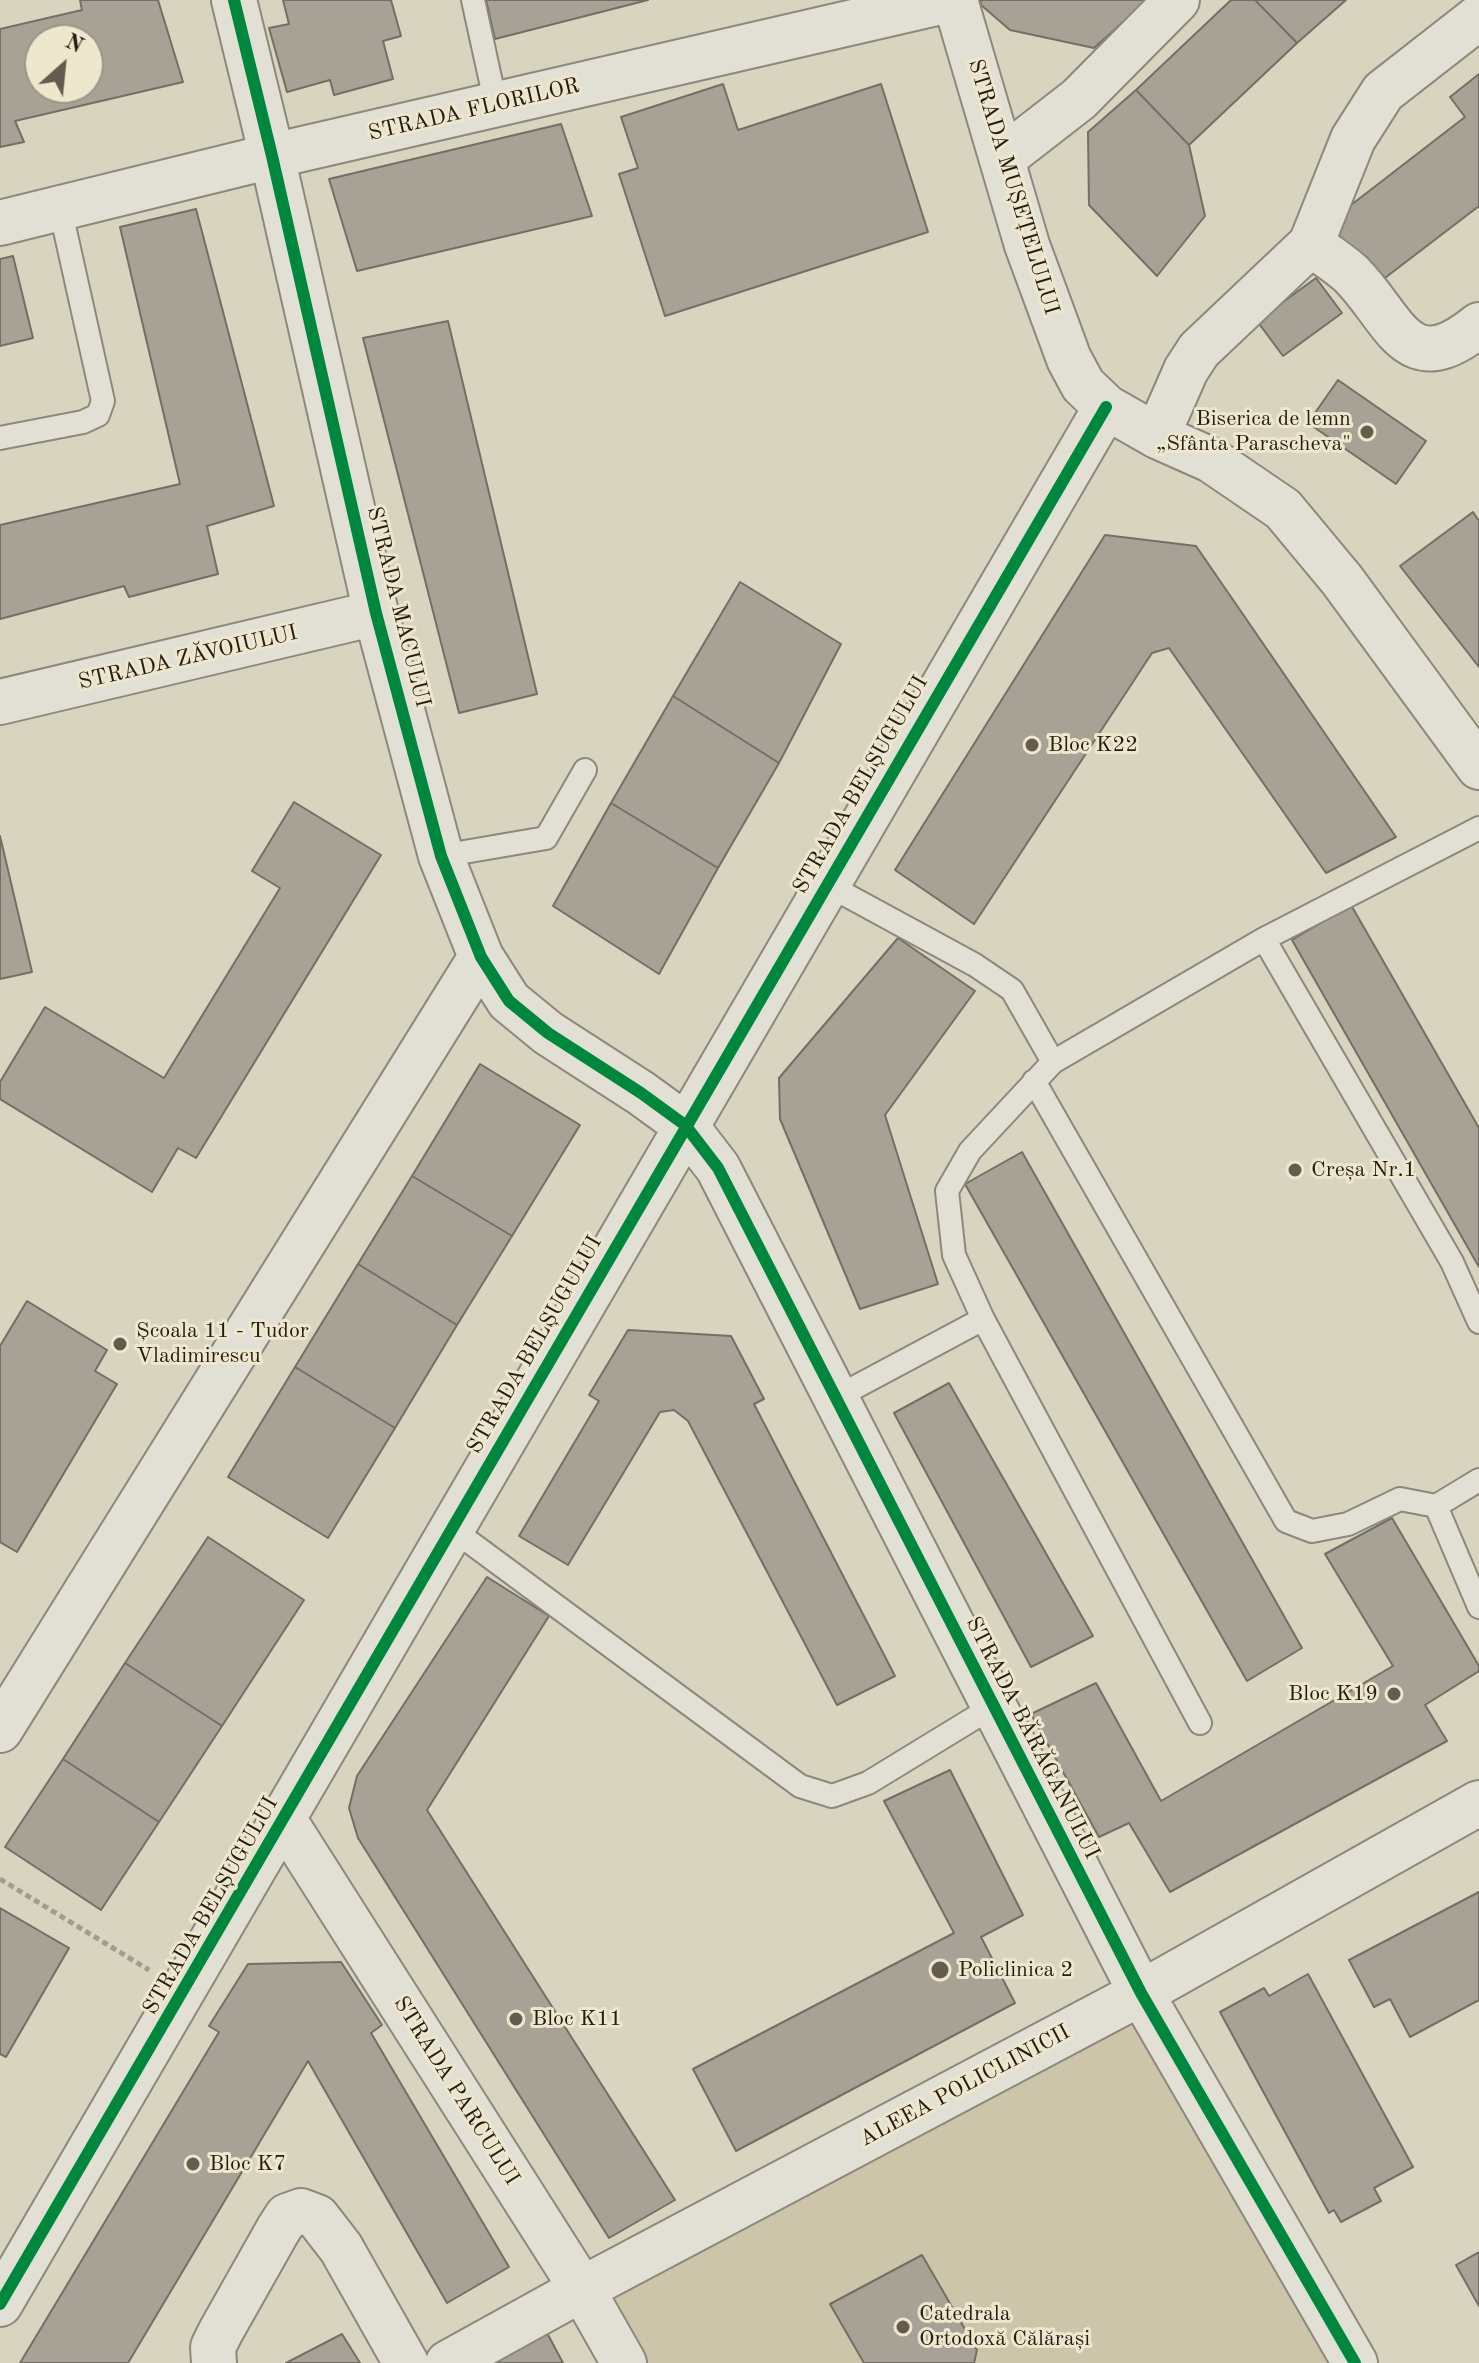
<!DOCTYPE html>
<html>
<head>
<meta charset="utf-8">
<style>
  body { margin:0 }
  #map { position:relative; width:1479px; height:2363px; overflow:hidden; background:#d9d4bf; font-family:"Old Standard TT",serif }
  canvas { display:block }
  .north { position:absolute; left:24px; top:24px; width:80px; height:80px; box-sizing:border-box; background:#ede7ce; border:2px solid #9e9583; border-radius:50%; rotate:27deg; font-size:22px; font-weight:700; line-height:32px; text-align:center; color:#271a13 }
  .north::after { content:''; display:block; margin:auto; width:28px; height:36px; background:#655b4f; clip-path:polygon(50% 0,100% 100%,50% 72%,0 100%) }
</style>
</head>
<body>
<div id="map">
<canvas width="1479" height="2363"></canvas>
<div class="north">N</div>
</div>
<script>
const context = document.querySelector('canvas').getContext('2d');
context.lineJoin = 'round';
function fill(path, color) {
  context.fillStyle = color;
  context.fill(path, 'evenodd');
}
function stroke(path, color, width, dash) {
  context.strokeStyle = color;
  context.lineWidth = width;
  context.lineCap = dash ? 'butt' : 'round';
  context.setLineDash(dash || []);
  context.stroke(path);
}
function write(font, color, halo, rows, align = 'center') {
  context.font = font + ' "Old Standard TT",serif';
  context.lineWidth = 6;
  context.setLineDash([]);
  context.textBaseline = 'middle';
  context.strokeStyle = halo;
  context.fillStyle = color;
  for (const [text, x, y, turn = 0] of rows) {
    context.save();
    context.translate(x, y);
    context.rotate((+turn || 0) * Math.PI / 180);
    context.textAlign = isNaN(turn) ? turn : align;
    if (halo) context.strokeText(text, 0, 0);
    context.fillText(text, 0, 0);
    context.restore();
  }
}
fill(new Path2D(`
  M1141 1993 1355 2363H624L582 2289Z`), '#cdc5aa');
const building = new Path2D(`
  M80 0H158L183 82 15 121 24 142 0 147V29L82 10ZM40 40H88V88H40Z
  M283 0H391L401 36 383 41 393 79 334 95 330 80 287 92 269 28 289 24Z
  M486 0H648L495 39Z
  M980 0H1148L1094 48 1010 30 981 5Z
  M1231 0H1255L1297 43 1189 145 1136 90Z
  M1255 0H1346L1297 43Z
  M1479 74V206L1377 284 1329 222 1465 117 1450 97Z
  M723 84 738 130 881 84 928 232 665 316 619 174 638 168 621 117Z
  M1136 90 1189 145 1205 216 1157 276 1089 205 1088 132Z
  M561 124 592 216 357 271 329 179Z
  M196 209 274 506 207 526 218 574 129 597 124 586 0 619V525L180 484 120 227Z
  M13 256 33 338 0 346V259Z
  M1316 278 1342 313 1283 356 1257 321Z
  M448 321 537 694 459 713 363 338Z
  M1338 380 1426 441 1396 484 1308 423Z
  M1473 512 1479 521V667L1400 566Z
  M1105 535 1196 546 1396 837 1326 873 1169 648 1152 653 974 924 895 870Z
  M740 582 841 644 779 763 673 696Z
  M673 696 779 763 718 868 611 803Z
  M294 802 381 855 196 1158 178 1148 152 1192 0 1099V1082L45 1007 164 1078 280 888 252 871Z
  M611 803 718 868 659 974 553 906Z
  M0 836 32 972 0 979Z
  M1351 905 1479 1128V1267L1292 940Z
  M898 938 975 991 885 1115 938 1284 860 1309 780 1119 779 1078Z
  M480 1064 580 1125 512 1236 412 1176Z
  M1022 1152 1302 1648 1247 1681 965 1184Z
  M412 1176 512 1236 457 1325 358 1264Z
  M358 1264 457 1325 395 1428 295 1367Z
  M27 1301 107 1350 95 1371 117 1384 17 1552 0 1542V1346Z
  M628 1330 731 1336 764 1399 754 1404 895 1676 837 1705 688 1421 674 1410 660 1412 568 1565 519 1536 599 1401 589 1395Z
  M295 1367 395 1428 328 1538 228 1477Z
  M949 1383 1093 1636 1031 1667 894 1413Z
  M1392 1518 1479 1666V1671L1425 1705 1447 1741 1170 1892 1129 1823 1099 1837 1031 1714 1096 1683 1161 1801 1393 1666 1325 1554Z
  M208 1537 304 1600 222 1726 125 1663Z
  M487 1577 549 1616 427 1810 675 2200 609 2238 358 1838 349 1808 357 1776Z
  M125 1663 222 1726 159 1822 63 1759Z
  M63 1759 159 1822 101 1910 5 1847Z
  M950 1770 1023 1915 981 1937 1015 2003 736 2151 693 2069 954 1933 884 1801Z
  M1479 1892V2000L1410 2037 1390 1999 1374 2007 1349 1960Z
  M0 1908 69 1948 6 2057 0 2054Z
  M341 1962 382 2025 371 2033 509 2267 447 2303 308 2061 128 2363H20L219 2032 209 2026 248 1964Z
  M1308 1974 1413 2167 1374 2188 1381 2201 1341 2222 1334 2210 1329 2213 1220 2012 1264 1988 1269 1996Z
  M1479 2252V2306L1456 2265Z
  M922 2255 977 2350 974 2363H864L830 2304Z
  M545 2329 563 2363H483Z
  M342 2334 360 2363H286Z`);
fill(building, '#a7a295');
stroke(building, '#736f64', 2);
const service = new Path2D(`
  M473 0 496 105
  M0 438 83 422 98 415 103 401 60 208
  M441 856 546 838 585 770
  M826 884 975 965 1012 990 1053 1062
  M1264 939 1452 1262 1479 1322
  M1034 1081 1286 1521 1312 1531 1348 1524 1400 1499 1436 1506
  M983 1319 954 1255 947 1191 970 1151 1053 1062 1264 939 1479 828
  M835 1398 983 1319 1200 1723
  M1479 1480 1436 1506 1479 1607
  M452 1529 800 1786 832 1796 868 1783 994 1706`);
const minor = new Path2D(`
  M234 0 272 156 376 613 441 856 481 957 509 1001 548 1033 641 1093 685 1125 718 1168 1141 1993 1355 2363
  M955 0 1027 245 1069 359 1083 385 1106 407 1157 436 1211 460 1283 509 1342 580 1479 767
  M1003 158 1079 99 1177 0
  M0 223 272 156 949 0
  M1311 244C1324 254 1339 263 1351 274 1396 319 1406 384 1479 325
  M1157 436 1186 370 1199 350 1311 244 1353 139 1383 92 1479 17
  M0 702 376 613
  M0 1730 481 957
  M284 1820 582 2289 624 2363
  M0 2304C372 1673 734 1037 1106 407
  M214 2363 213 2347 221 2331 278 2230 287 2216 301 2211 317 2217 341 2248 406 2363
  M448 2363 582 2289 1141 1993 1479 1803`);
stroke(service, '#8c887b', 26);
stroke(minor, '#8c887b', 48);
stroke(new Path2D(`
  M0 1879 149 1970`), '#9f9c94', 5, [6, 4]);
stroke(service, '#e2dfd4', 22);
stroke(minor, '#e2dfd4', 44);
stroke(new Path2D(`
  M234 0 272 156 376 613 441 856 481 957 509 1001 548 1033 641 1093 685 1125 718 1168 1141 1993 1355 2363
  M0 2304C372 1673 734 1037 1106 407`), '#00873e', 12);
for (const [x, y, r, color] of [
  [1367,432,8,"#655b4f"],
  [1032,745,8,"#655b4f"],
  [1295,1170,8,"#655b4f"],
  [120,1344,8,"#655b4f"],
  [1394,1694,8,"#655b4f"],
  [940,1970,10,"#655b4f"],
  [516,2019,8,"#655b4f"],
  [193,2164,8,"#655b4f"],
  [903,2327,8,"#655b4f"]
]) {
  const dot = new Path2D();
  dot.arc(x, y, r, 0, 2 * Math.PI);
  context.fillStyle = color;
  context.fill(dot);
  stroke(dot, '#ede7ce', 3);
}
write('22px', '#271a13', '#ede7ce', [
  ["STRADA FLORILOR",474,110,-13],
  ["STRADA MUȘEȚELULUI",1013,187,73],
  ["STRADA MACULUI",398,607,76],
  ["STRADA ZĂVOIULUI",188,658,-13],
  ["STRADA BELȘUGULUI",861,785,-60],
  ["STRADA BELȘUGULUI",535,1345,-60],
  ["STRADA BĂRĂGANULUI",1032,1738,63],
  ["STRADA BELȘUGULUI",211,1906,-60],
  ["ALEEA POLICLINICII",965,2086,-28],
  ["STRADA PARCULUI",456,2091,58]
]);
write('22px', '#271a13', '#ede7ce', [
  ["Biserica de lemn",1351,419,"right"],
  ["„Sfânta Parascheva\"",1351,444,"right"],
  ["Bloc K22",1048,745],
  ["Creșa Nr.1",1311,1170],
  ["Școala 11 - Tudor",136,1331],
  ["Vladimirescu",136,1356],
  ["Bloc K19",1378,1694,"right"],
  ["Policlinica 2",958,1970],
  ["Bloc K11",532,2019],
  ["Bloc K7",209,2164],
  ["Catedrala",919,2314],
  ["Ortodoxă Călărași",919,2339]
], 'left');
</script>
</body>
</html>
